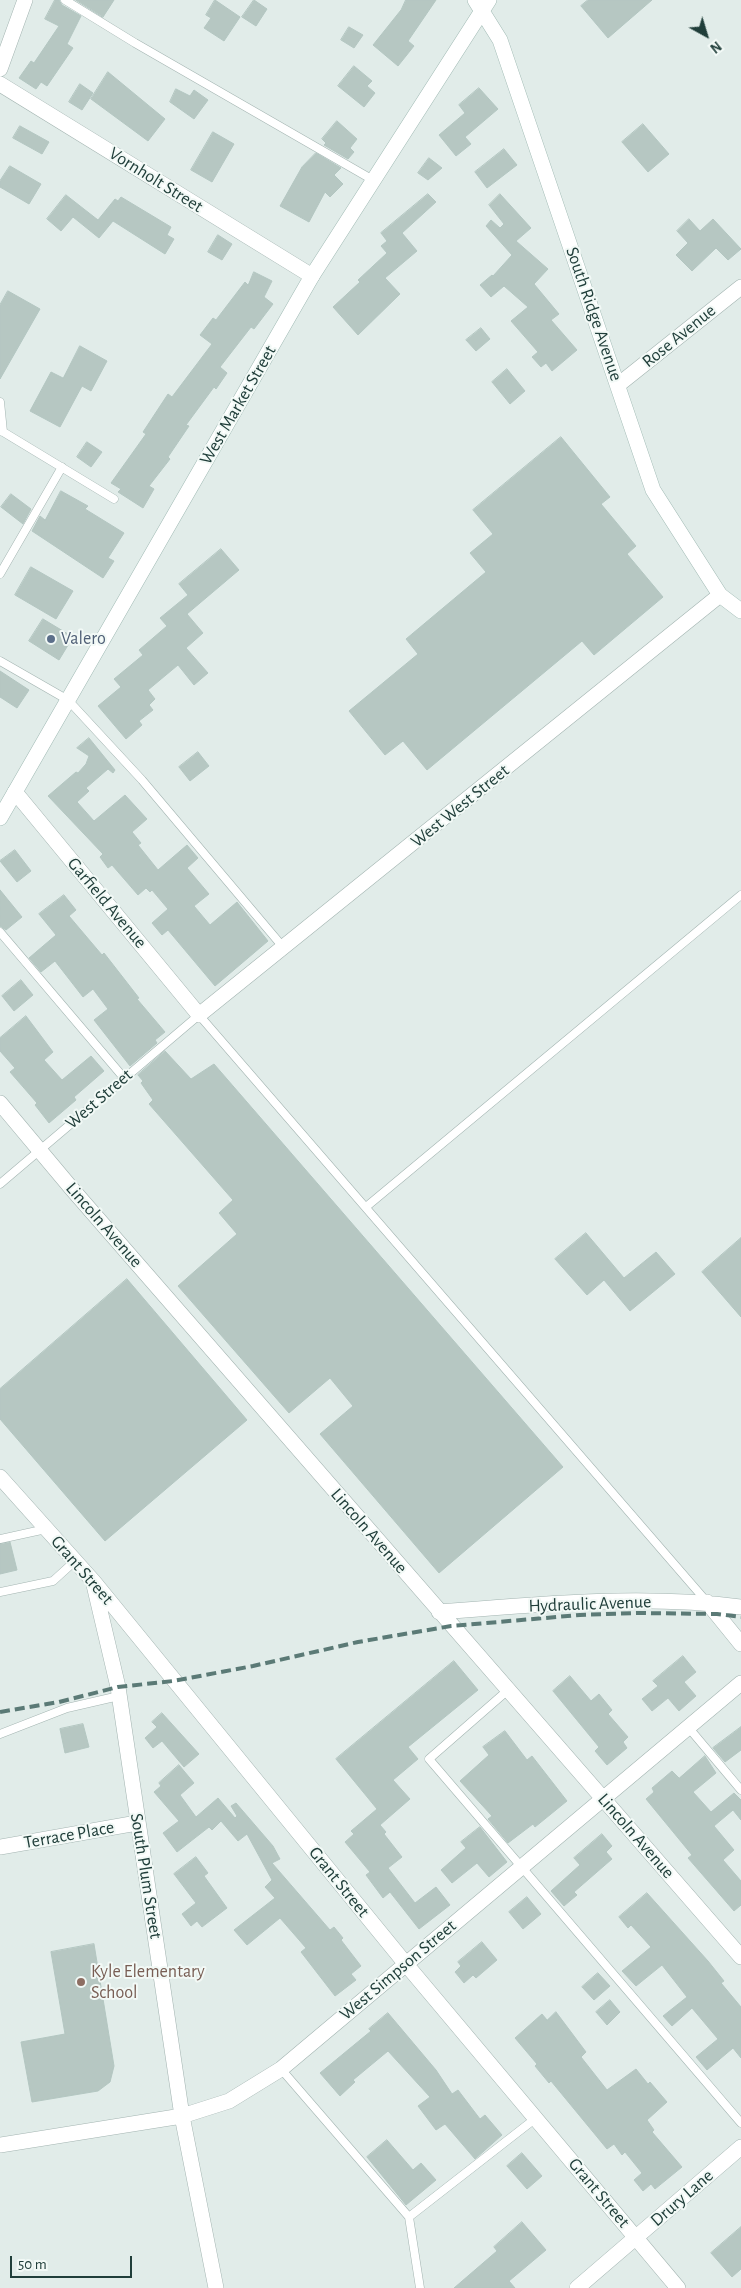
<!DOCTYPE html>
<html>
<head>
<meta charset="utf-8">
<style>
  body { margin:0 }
  #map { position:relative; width:741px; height:2288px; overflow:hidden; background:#e1ece9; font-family:"Alegreya Sans",sans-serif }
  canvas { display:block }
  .north { position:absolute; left:681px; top:10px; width:50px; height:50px; -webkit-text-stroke:4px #f2f9f6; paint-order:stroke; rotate:141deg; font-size:14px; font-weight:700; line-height:20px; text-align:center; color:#203e3a }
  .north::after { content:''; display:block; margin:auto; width:18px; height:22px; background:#203e3a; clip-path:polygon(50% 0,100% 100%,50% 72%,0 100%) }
  .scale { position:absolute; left:10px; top:2256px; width:122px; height:22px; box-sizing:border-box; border:2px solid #203e3a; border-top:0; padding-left:6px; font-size:15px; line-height:18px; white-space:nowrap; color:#203e3a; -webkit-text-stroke:4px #f2f9f6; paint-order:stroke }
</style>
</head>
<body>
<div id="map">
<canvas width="741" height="2288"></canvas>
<div class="north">N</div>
<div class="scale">50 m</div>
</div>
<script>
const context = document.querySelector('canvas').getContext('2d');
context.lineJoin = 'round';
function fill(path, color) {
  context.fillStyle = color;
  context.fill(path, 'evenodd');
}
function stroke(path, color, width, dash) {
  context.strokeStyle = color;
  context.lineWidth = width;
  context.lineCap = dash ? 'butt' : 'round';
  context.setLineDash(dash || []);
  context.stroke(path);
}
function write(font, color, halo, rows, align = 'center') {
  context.font = font + ' "Alegreya Sans",sans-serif';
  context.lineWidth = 4;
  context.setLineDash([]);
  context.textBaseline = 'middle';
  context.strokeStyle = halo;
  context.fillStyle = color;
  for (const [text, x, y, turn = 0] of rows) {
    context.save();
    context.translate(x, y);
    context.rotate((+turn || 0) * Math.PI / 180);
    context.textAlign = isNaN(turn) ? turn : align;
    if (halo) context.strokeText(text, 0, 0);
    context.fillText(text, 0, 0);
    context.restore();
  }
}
const building = new Path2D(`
  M55 0H59L62 5 81 16 67 44 73 48 47 86 41 82 36 89 19 78 31 61 34 63 59 26 45 19Z
  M76 0H114L103 17Z
  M215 0 240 17 224 41 204 28 211 18 206 15Z
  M254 0 267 9 256 26 242 17Z
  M406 0H436L408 41 414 46 398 66 373 45 401 10Z
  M588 0H652L608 38 581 6Z
  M349 27 363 35 354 48 341 40Z
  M354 66 372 81 367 86 375 93 364 107 338 86Z
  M108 72 165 119 148 141 91 99Z
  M80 84 93 93 82 110 69 102Z
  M479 88 498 109 465 137 471 144 456 156 439 135 465 113 459 105Z
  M176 89 190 96 194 90 208 100 194 119 170 102Z
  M337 121 357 139 350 148 354 152 348 159 324 145 326 143 322 139Z
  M643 124 669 154 648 172 622 142Z
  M20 126 49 142 42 154 13 138Z
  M213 132 234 144 212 182 191 170Z
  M504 149 517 165 487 188 475 172Z
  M316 153 341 168 334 175 343 184 330 197 325 192 309 222 280 206 302 167Z
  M429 158 442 168 428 180 418 173Z
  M10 166 41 184 29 204 0 187V181Z
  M428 194 436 202 402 233 417 251 385 278 400 294 358 335 333 307 360 282 358 280 387 253 381 246 387 241 381 233Z
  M500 194 531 228 516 241 548 269 534 284 559 314 551 320 577 350 552 371 546 363 541 367 532 357 538 352 511 321 528 307 504 286 491 297 480 285 492 275 493 276 512 255 486 226 491 220 500 228 504 224 489 205Z
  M66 195 98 220 115 199 118 201 121 197 171 227 167 235 174 239 165 254 113 221 99 238 73 217 61 231 47 219Z
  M689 219 700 231 713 219 741 249 728 260 716 248 692 271 676 255 688 243 677 231Z
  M218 235 232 244 222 260 208 252Z
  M254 272 272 281 264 297 273 304 254 329 251 327 220 367 227 373 216 389 214 387 186 425 189 426 168 457 170 459 149 486 154 489 143 508 118 492 121 489 111 483 146 434 143 432 168 394 172 397 212 344 200 335 213 318 216 320 245 282 248 285Z
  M8 291 40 309 0 379V305Z
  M481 328 490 339 476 351 466 340Z
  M80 346 107 361 91 391 82 386 60 427 30 411 51 372 63 378Z
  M507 369 525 391 510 404 492 382Z
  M561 437 610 497 601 504 636 546 627 554 663 597 594 655 582 641 427 770 403 741 385 755 349 711 418 654 406 639 486 572 470 553 493 534 473 510Z
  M87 442 102 452 91 467 77 457Z
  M61 491 88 506 85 509 124 533 108 558 114 561 103 578 32 531 40 516 45 520Z
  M11 494 31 509 23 524 1 507Z
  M221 549 239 570 187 614 203 633 186 648 208 673 194 685 178 665 148 690 155 699 149 705 153 710 139 721 142 725 126 739 98 706 121 687 114 679 143 655 139 650 167 626 160 618 188 595 179 584Z
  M31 567 73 591 56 619 15 595Z
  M43 619 73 637 59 660 29 641Z
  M0 671 29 690 17 708 0 697Z
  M89 738 115 770 113 773 108 769 86 788 89 791 77 802 94 821 125 795 147 819 132 832 141 843 138 845 158 870 187 845 198 858 187 868 209 894 194 906 210 925 237 902 268 941 215 986 168 930 162 935 152 923 168 909 152 890 150 892 146 888 138 895 112 865 108 868 100 857 103 854 48 796 76 772 78 773 86 764 89 756 77 748Z
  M198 752 209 766 190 781 179 767Z
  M15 850 31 871 17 882 0 861Z
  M0 890 22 917 6 930 0 926Z
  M64 895 76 910 69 916 102 955 104 953 139 998 137 999 165 1032 155 1040 157 1043 130 1066 94 1020 108 1009 93 989 83 997 55 961 41 972 29 958 56 935 39 914Z
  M21 980 33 995 14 1011 2 996Z
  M26 1016 53 1052 44 1060 62 1080 91 1056 104 1071 74 1097 76 1100 49 1123 35 1105 37 1103 10 1072 15 1068 0 1051V1038Z
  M165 1051 191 1079 214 1064 563 1467 439 1573 320 1434 353 1406 330 1378 289 1413 178 1286 237 1234 219 1213 233 1200 149 1104 153 1100 141 1083 143 1081 138 1075Z
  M586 1233 624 1278 656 1252 675 1274 630 1311 604 1280 587 1295 555 1259Z
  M741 1238V1317L702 1272Z
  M127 1279 247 1420 105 1541 0 1419V1389Z
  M10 1542 17 1570 0 1574V1544Z
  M683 1656 696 1672 684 1682 696 1696 679 1711 668 1698 652 1711 642 1699 658 1686 653 1681Z
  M454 1661 478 1690 408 1747 418 1759 393 1780 410 1799 380 1825 386 1832 384 1834 402 1857 388 1868 415 1903 436 1887 450 1905 419 1929 390 1892 383 1898 366 1875 370 1872 345 1842 354 1834 351 1831 377 1809 336 1759Z
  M570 1676 591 1701 599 1694 612 1710 608 1714 628 1737 623 1742 627 1748 607 1765 595 1751 599 1747 553 1691Z
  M162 1713 199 1754 184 1767 162 1741 153 1748 145 1738 157 1727 152 1722Z
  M83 1724 89 1747 65 1753 60 1729Z
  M741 1727V1750L725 1762 713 1748Z
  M505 1731 527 1760 532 1756 567 1801 535 1827 533 1824 508 1843 488 1819 492 1816 460 1781 489 1755 483 1747Z
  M705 1756 716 1773 693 1792 711 1812 734 1793 741 1800V1820L733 1810 714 1826 734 1850 723 1860 741 1881V1905L734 1911 688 1858 692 1855 646 1799 654 1792 652 1788 672 1771 679 1778Z
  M179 1765 194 1783 180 1795 196 1817 218 1798 235 1818 237 1816 231 1806 236 1803 273 1846 280 1859 272 1863 330 1930 334 1927 343 1938 341 1940 361 1966 351 1974 356 1980 335 1996 301 1952 306 1948 280 1918 247 1945 234 1930 275 1898 265 1887 272 1880 247 1834 238 1841 221 1821 212 1830 209 1827 177 1852 163 1833 179 1821 154 1792 161 1786 159 1783Z
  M480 1827 507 1862 489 1877 477 1863 452 1883 441 1870 466 1848 461 1842Z
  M602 1834 612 1846 606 1852 612 1859 574 1892 577 1895 564 1906 551 1891 580 1865 574 1858Z
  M196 1857 208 1873 204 1876 227 1908 202 1927 197 1921 191 1926 182 1914 196 1903 174 1874Z
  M647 1893 708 1961 724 1981 721 1983 741 2007V2058L733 2048 707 2070 696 2057 718 2039 692 2008 672 2026 663 2016 687 1997 662 1965 636 1986 622 1971 651 1947 631 1925 628 1928 619 1917Z
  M527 1897 541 1914 523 1929 509 1912Z
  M482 1942 497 1960 476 1978 473 1975 464 1983 455 1972 461 1966 458 1962Z
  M94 1944 114 2066 110 2082 98 2091 32 2102 21 2042 65 2034 51 1952Z
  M598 1973 610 1986 594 2000 582 1987Z
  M610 2000 620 2012 607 2025 596 2012Z
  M556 2012 586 2052 581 2057 607 2090 636 2069 648 2084 650 2082 667 2102 647 2120 654 2130 652 2132 682 2167 655 2189 651 2184 643 2191 634 2180 642 2173 625 2152 622 2155 614 2144 607 2149 551 2081 549 2083 535 2066 537 2064 515 2038 542 2014 547 2020Z
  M388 2013 436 2070 452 2094 458 2090 480 2119 485 2115 502 2135 475 2159 445 2124 436 2130 418 2106 430 2097 388 2051 353 2080 355 2082 340 2096 320 2073 371 2031 369 2029Z
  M387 2140 413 2170 421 2163 436 2180 406 2205 367 2157Z
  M522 2153 542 2176 527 2189 507 2166Z
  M522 2222 546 2250 509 2281 515 2288H454L497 2251 494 2247Z
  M741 2227V2269L732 2277 711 2253Z`);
fill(building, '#b6c7c2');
stroke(building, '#b3c6c1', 1);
const lane = new Path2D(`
  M65 0 135 43 373 180
  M0 402 3 432
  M0 430 114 499
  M0 574 62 467
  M0 661 68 700 142 780 283 947
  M0 932 124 1078
  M0 1184 199 1015 707 1602
  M366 1207 741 895
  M0 1539 46 1529
  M0 1592 53 1581 75 1561
  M508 1690 429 1759 741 2123
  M688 1727 741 1790
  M0 1734 67 1708 119 1696
  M281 2069 409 2217
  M420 2288 409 2217 536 2118`);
const street = new Path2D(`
  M0 69 25 0
  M0 84 312 276
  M618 385 741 287
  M15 792 199 1015 720 595
  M0 1103 72 1189 741 1957
  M0 1477 94 1582 405 1963 678 2288
  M94 1585 118 1687 182 2116 216 2288
  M707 1602 741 1644
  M439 1612C536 1604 645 1594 741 1607
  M0 1847 137 1823
  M0 2145 182 2116 229 2101 281 2069 741 1683
  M577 2288 741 2147`);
const secondary = new Path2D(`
  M475 0 500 40 653 490 720 595 741 611
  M0 818 312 276 489 0`);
stroke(lane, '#a3b4b1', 9);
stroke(street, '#a3b4b1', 16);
stroke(secondary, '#9fb9b3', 16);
stroke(lane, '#fff', 8);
stroke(street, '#fff', 15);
stroke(secondary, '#fff', 15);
stroke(new Path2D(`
  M0 1712 59 1702 118 1687 173 1681 253 1666 358 1642 451 1626 580 1615 638 1613 717 1614 741 1617`), '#5b7a76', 4, [10, 5]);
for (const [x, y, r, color] of [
  [51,639,5,"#5c6f8a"],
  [81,1982,5,"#8d6e63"]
]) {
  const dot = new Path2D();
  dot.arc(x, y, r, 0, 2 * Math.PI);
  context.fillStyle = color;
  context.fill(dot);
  stroke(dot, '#f2f9f6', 2);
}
write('18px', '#203e3a', '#f2f9f6', [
  ["Vornholt Street",156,180,32],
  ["South Ridge Avenue",594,314,71],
  ["Rose Avenue",679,336,-39],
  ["West Market Street",238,405,-60],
  ["West West Street",460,806,-39],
  ["Garfield Avenue",107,903,50],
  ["West Street",99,1099,-41],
  ["Lincoln Avenue",104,1225,49],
  ["Lincoln Avenue",369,1531,49],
  ["Grant Street",82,1570,49],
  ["Hydraulic Avenue",590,1604,-2],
  ["Terrace Place",69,1835,-10],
  ["Lincoln Avenue",636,1836,49],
  ["South Plum Street",146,1876,81],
  ["Grant Street",339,1882,51],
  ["West Simpson Street",398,1970,-40],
  ["Grant Street",599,2193,50],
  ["Drury Lane",682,2198,-41]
]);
write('18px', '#4e5e75', '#f2f9f6', [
  ["Valero",61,639]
], 'left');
write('18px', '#785e54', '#f2f9f6', [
  ["Kyle Elementary",91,1972],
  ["School",91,1993]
], 'left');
</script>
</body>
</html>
